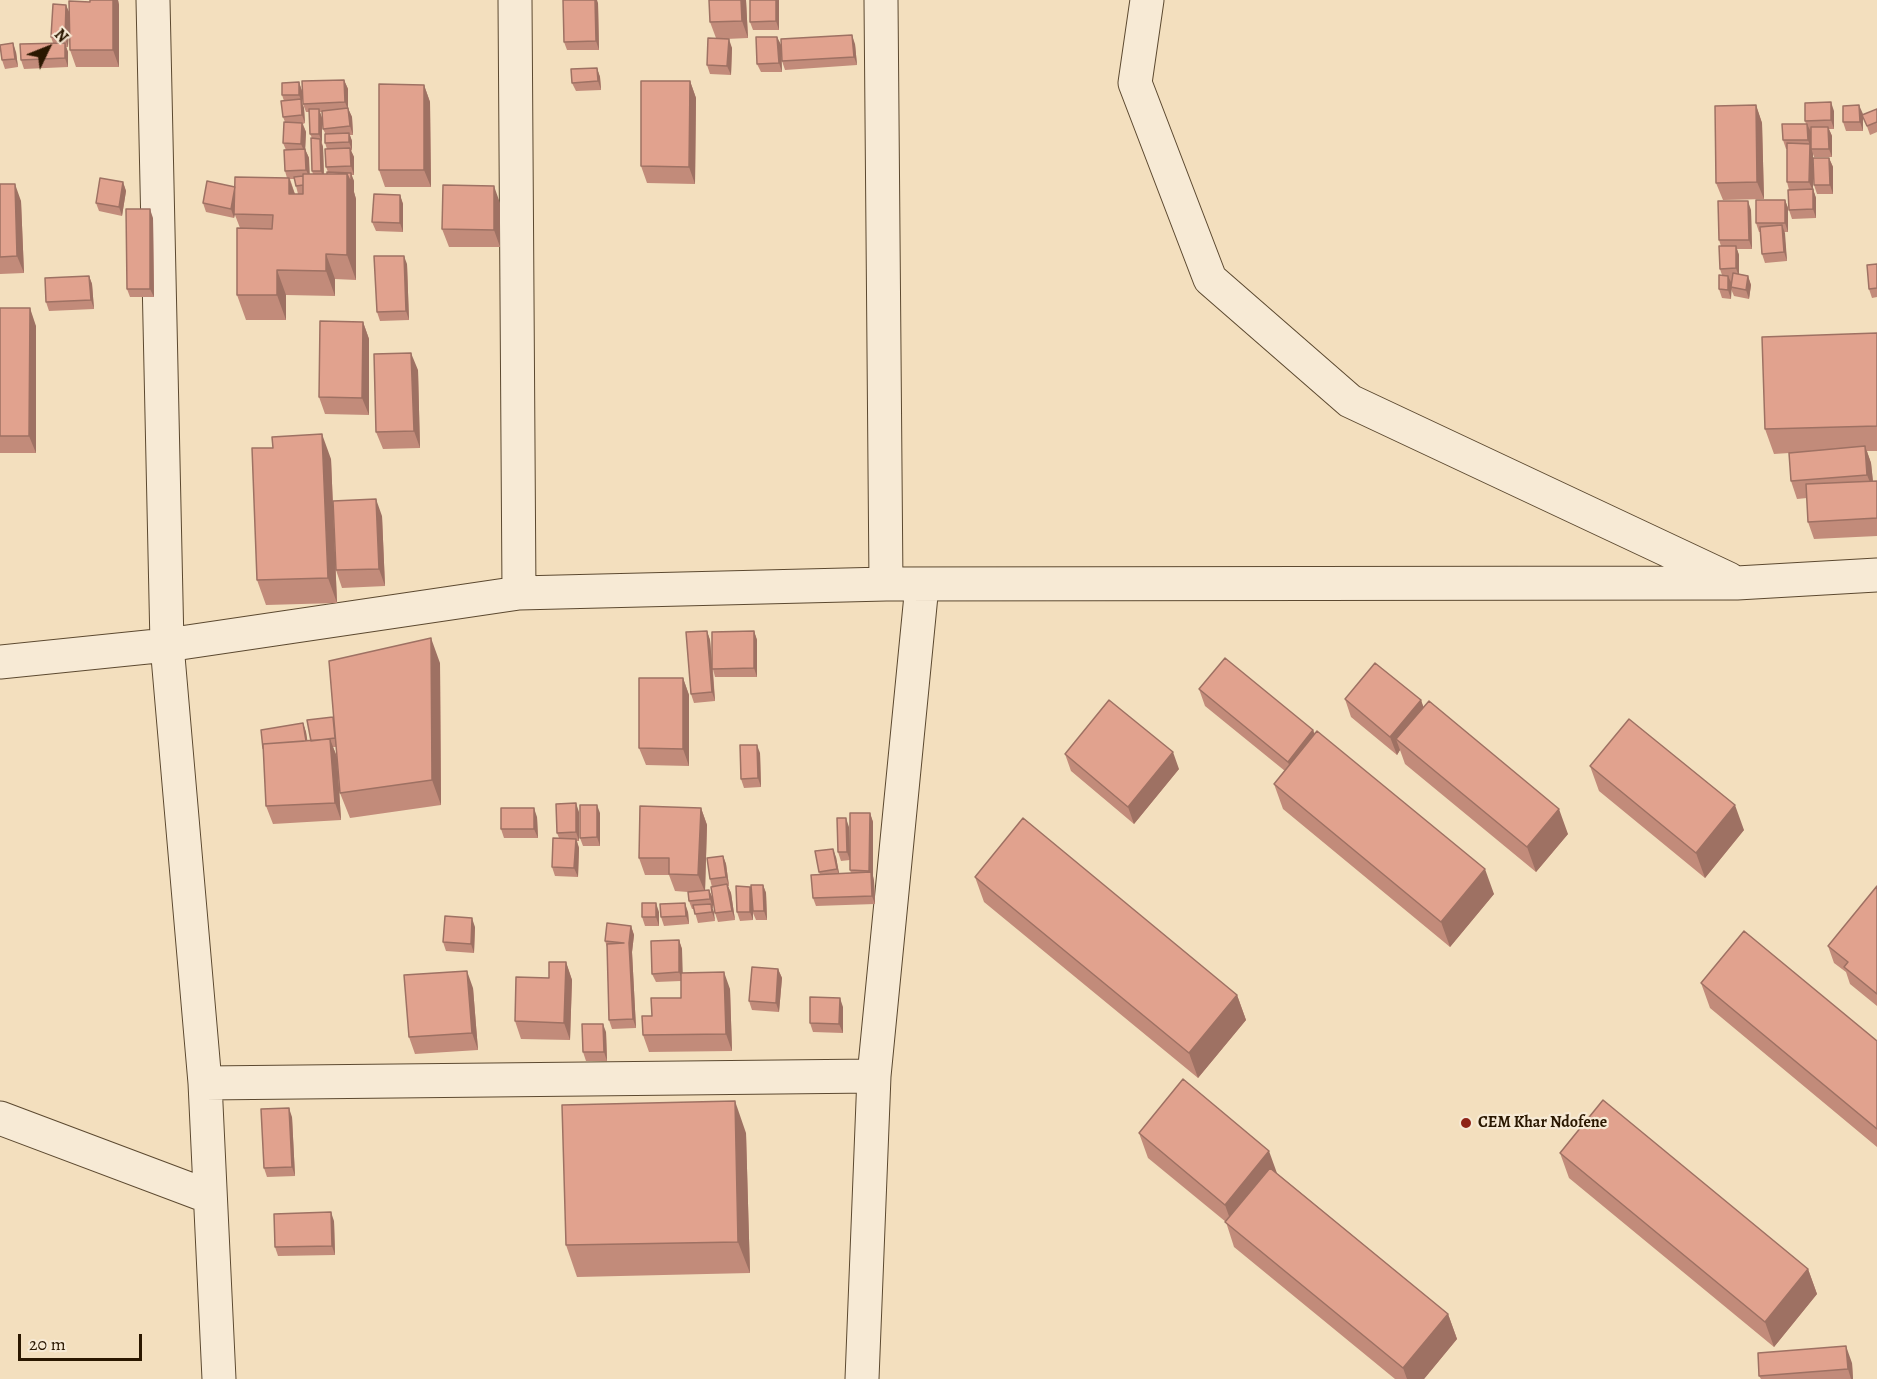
<!DOCTYPE html>
<html>
<head>
<meta charset="utf-8">
<style>
  body { margin:0 }
  #map { position:relative; width:1877px; height:1379px; overflow:hidden; background:#f3dfbe; font-family:Alegreya,serif }
  canvas { display:block }
  .north { position:absolute; left:18px; top:18px; width:60px; height:60px; -webkit-text-stroke:4px #f7ead5; paint-order:stroke; rotate:47deg; font-size:16px; font-weight:700; line-height:24px; text-align:center; color:#2a1700 }
  .north::after { content:''; display:block; margin:auto; width:21px; height:27px; background:#2a1700; clip-path:polygon(50% 0,100% 100%,50% 72%,0 100%) }
  .scale { position:absolute; left:18px; top:1334px; width:124px; height:27px; box-sizing:border-box; border:3px solid #2a1700; border-top:0; padding-left:8px; font-size:18px; line-height:21px; white-space:nowrap; color:#2a1700; -webkit-text-stroke:4px #f7ead5; paint-order:stroke }
</style>
</head>
<body>
<div id="map">
<canvas width="1877" height="1379"></canvas>
<div class="north">N</div>
<div class="scale">20 m</div>
</div>
<script>
const context = document.querySelector('canvas').getContext('2d');
context.lineJoin = 'round';
function stroke(path, color, width, dash) {
  context.strokeStyle = color;
  context.lineWidth = width;
  context.lineCap = dash ? 'butt' : 'round';
  context.setLineDash(dash || []);
  context.stroke(path);
}
function fill(path, color) {
  context.fillStyle = color;
  context.fill(path, 'evenodd');
}
function write(font, color, halo, rows, align = 'center') {
  context.font = font + ' Alegreya,serif';
  context.lineWidth = 4.5;
  context.setLineDash([]);
  context.textBaseline = 'middle';
  context.strokeStyle = halo;
  context.fillStyle = color;
  for (const [text, x, y, turn = 0] of rows) {
    context.save();
    context.translate(x, y);
    context.rotate((+turn || 0) * Math.PI / 180);
    context.textAlign = isNaN(turn) ? turn : align;
    if (halo) context.strokeText(text, 0, 0);
    context.fillText(text, 0, 0);
    context.restore();
  }
}
const street = new Path2D(`
  M153 0 167 645 205 1083 219 1379
  M515 0 519 593
  M881 0 886 584
  M1147 0 1135 83 1210 279 1350 401 1729 579
  M0 662 167 645 519 593 886 584 1737 583 1877 575
  M874 1076 922 585
  M205 1083 874 1076 862 1379
  M0 1118 210 1197`);
stroke(street, '#5c4930', 35);
stroke(street, '#f7ead5', 33);
fill(new Path2D(`
  M90 0H118L119 5V67H76L70 50 69 17 68 47H66L68 52V67L24 69 21 60 53 43 51 37 66 5 69 14 90 2Z
  M746 0 748 38 726 39 732 48 731 75 710 74 707 65 716 38 710 22Z
  M750 0H779V30H753L750 22Z
  M598 3 599 50H567L564 42Z
  M777 37 781 45 782 72H761L757 64Z
  M855 44 857 65 785 70 782 61Z
  M16 52 18 67 5 69 2 60Z
  M597 68 600 77 601 90 576 91 572 83Z
  M344 80 348 89V109L352 117 353 135H350L352 141V150L351 151 354 157V175H351L354 181V192L356 199V280L335 279V296L286 295V320H246L237 295 240 228 235 215 234 218 206 212 203 203 235 187 287 178 285 171 286 150 283 143 285 122 283 117 284 101 282 95 299 82 302 91V103L304 108 305 123 303 124 306 132 305 149 309 158V174H313L312 171V138L310 134 309 112H306L303 104ZM320 112H322L323 129 325 133V143L327 149 326 167 328 172 327 174H324L323 147 322 143V118ZM290 179H295L296 186 298 194H295Z
  M690 81 696 98 695 184 647 183 641 166Z
  M424 85 430 102 431 187H385L379 170Z
  M1756 105 1762 123 1764 199 1723 200 1716 183Z
  M1877 109V132L1870 135 1863 115V131H1846L1843 122Z
  M1834 111V129H1829L1832 136V157H1814L1813 154V189L1816 198V218L1792 219 1789 210V190L1787 182V149H1786L1783 140 1806 124 1805 121Z
  M1829 158 1833 167V194H1817L1814 185Z
  M123 182 126 191 122 216 99 211 96 203Z
  M0 184 21 201 24 273 0 274Z
  M400 195 403 204V232L376 231 372 222Z
  M1785 200 1788 208V232H1784L1787 261 1765 263 1762 254 1760 232H1759L1756 223Z
  M500 203V247H449L442 229Z
  M1751 210 1752 249H1737L1739 255V274L1748 276 1751 285 1749 299 1734 296 1731 289V299L1722 298 1719 289 1722 275 1720 269 1721 246 1719 240Z
  M153 218 154 297H130L127 289Z
  M407 264 409 320 380 321 377 312Z
  M1877 264V297L1872 298 1869 289Z
  M89 276 92 284 94 309 49 311 46 302Z
  M0 308 36 326V453H0Z
  M363 322 369 339V415L325 414 319 397Z
  M1877 333V451H1867L1871 463 1873 481H1877V536L1814 539 1808 522 1807 498 1797 499 1791 481 1789 453 1774 454 1765 429Z
  M418 370 420 448 383 449 376 432Z
  M331 459 337 603 266 605 257 580Z
  M382 516 385 586 342 588 336 570Z
  M707 631 710 640 712 665 754 631 757 640V677H715L713 669 715 701 694 703 691 694Z
  M440 663 441 805 350 818 340 793 337 747H333L337 757 341 820 273 824 266 806 303 723 306 732 307 741H311L333 717Z
  M683 678 689 695V766L646 765 639 748Z
  M1199 689 1313 730 1315 734 1494 894 1450 947 1283 809 1274 784 1285 771 1205 706Z
  M1345 699 1421 700 1423 707 1568 834 1536 872 1405 764 1400 750 1397 755 1351 717Z
  M760 753 761 787 744 788 741 779Z
  M1065 754 1179 769 1134 824 1071 771Z
  M1590 766 1744 830 1705 878 1599 791Z
  M701 808 707 825 705 890H709L713 899V908H712L715 921 698 923 694 909H692L689 901 688 892 675 891 669 875H645L639 858Z
  M579 812V841H577L579 848 578 877 555 876 552 867 559 838 557 833Z
  M600 813V846H583L580 838Z
  M870 813 873 822V876L874 881 875 904 816 906 813 898 820 875 819 872 836 857 839 874 851 873 850 870V860L841 861 838 852 849 827 850 857Z
  M537 817 538 838H504L501 829Z
  M723 856 726 864 729 886H728L731 893 735 920 718 922 715 913 712 887 710 879Z
  M975 877 1237 995 1246 1020 1198 1078 984 902Z
  M763 885 766 893 767 920H756L753 913V920L740 921 737 912 750 887 751 892Z
  M1877 886V1006L1850 984 1846 972 1834 963 1828 946Z
  M659 912V926H645L642 917Z
  M688 912 689 924 664 926 661 917Z
  M631 926 634 935 632 952 636 1028 612 1029 609 1020 607 947 605 941Z
  M475 927 474 953 446 951 443 942Z
  M679 940 682 949V973L730 989 732 1051 649 1052 643 1035 652 1016 681 998V981L656 982 652 974Z
  M566 962 572 980 570 1040 521 1039 515 1021 549 978Z
  M778 969 782 978 779 1012 752 1010 749 1001Z
  M1701 983 1877 1041V1147L1710 1008Z
  M473 988 478 1050 415 1054 409 1037Z
  M843 1007V1033L813 1032 810 1023Z
  M606 1032 607 1061H586L583 1052Z
  M292 1117 295 1176 267 1177 264 1168Z
  M746 1133 750 1273 577 1277 566 1245Z
  M1139 1133 1278 1174 1448 1314 1457 1339 1424 1379H1395L1234 1247 1226 1222 1148 1158Z
  M1560 1153 1808 1269 1817 1294 1774 1347 1569 1178Z
  M334 1221 335 1255 278 1256 275 1247Z
  M1852 1363 1853 1379H1761L1759 1376Z`), '#c28b7a');
fill(new Path2D(`
  M113 0H118L119 5V67L113 50Z
  M595 0H597L598 3 599 50 596 41Z
  M741 0H746L748 38 742 21Z
  M776 0H779V30L776 21Z
  M66 5 70 14 68 47 65 38Z
  M852 35 855 44 857 65 854 57Z
  M777 37 781 45 782 72 779 63Z
  M729 39 732 48 731 75 727 66Z
  M13 43 16 52 18 67 15 59Z
  M65 43 68 52V67L65 58Z
  M597 68 600 77 601 90 598 81Z
  M344 80 348 89V110L345 102Z
  M690 81 696 98 695 184 689 167Z
  M299 82 302 91V103L304 108 305 123 302 115 301 100 299 95Z
  M424 85 430 102 431 187 424 170Z
  M1831 102 1834 111V129L1831 120Z
  M1756 105 1762 123 1764 199 1757 182Z
  M1859 105 1863 114V131L1860 122Z
  M348 108 352 117 353 135 350 126Z
  M319 109 322 118V143L319 134Z
  M302 123 306 132 305 153 301 144Z
  M1807 124 1811 132V148L1808 140Z
  M1828 127 1832 136V157L1829 149Z
  M349 133 352 141V150L349 142Z
  M320 139 323 147 324 180 321 171Z
  M1810 144 1813 154V189L1816 198V218L1813 209V191L1809 182Z
  M350 148 354 157V175L351 166Z
  M305 149 309 158 310 178 306 170Z
  M1829 158 1833 167V194L1830 185Z
  M351 173 354 181V192L356 199V280L347 255V174Z
  M289 178 298 203 289 194Z
  M123 182 126 191 122 216 119 207Z
  M15 184 21 201 24 273 17 256Z
  M494 186 500 203V247L494 230Z
  M235 187 238 196 234 218 231 209Z
  M400 195 403 204V232L400 223Z
  M1785 200 1788 208V232L1785 223Z
  M1748 201 1751 210 1752 249 1749 240Z
  M150 209 153 218 154 297 150 289Z
  M1782 225 1785 233 1787 261 1784 252Z
  M1736 246 1739 255V277L1736 268Z
  M326 254 335 279V296L326 271Z
  M404 256 407 264 409 320 406 311Z
  M277 270 286 295V320L277 295Z
  M89 276 92 284 94 309 91 300Z
  M1728 276 1732 284 1731 299 1728 290Z
  M1748 276 1751 285 1749 299 1746 290Z
  M30 308 36 326V453L29 436Z
  M363 322 369 339V415L362 398Z
  M411 353 418 370 420 448 414 431Z
  M322 434 331 459 337 603 328 578Z
  M1865 446 1871 463 1874 492 1867 475Z
  M376 499 382 516 385 586 379 569Z
  M707 631 710 640 715 701 712 692Z
  M754 631 757 640V677L754 668Z
  M431 638 440 663 441 805 432 780Z
  M683 678 689 695V766L683 749Z
  M1421 700 1427 717 1396 739 1400 750 1397 755 1390 737Z
  M303 723 306 732 309 750 306 741Z
  M1313 730 1319 748 1294 779 1288 762Z
  M330 739 337 757 341 820 335 803Z
  M757 745 760 753 761 787 758 778Z
  M1173 752 1179 769 1134 824 1128 807Z
  M576 803 579 812V841L576 832Z
  M597 805 600 813V846L597 837Z
  M1735 805 1744 830 1705 878 1696 853Z
  M534 808 537 817 538 838 534 829Z
  M701 808 707 825 705 892 698 875Z
  M1559 809 1568 834 1536 872 1527 847Z
  M870 813 873 822V876L874 881 875 904 872 896 871 876 869 871Z
  M846 818 849 827 850 860 847 852Z
  M576 839 579 848 578 877 574 868Z
  M833 849 836 857 840 878 837 869Z
  M723 856 726 864 729 886 726 877Z
  M1485 869 1494 894 1450 947 1441 922Z
  M727 884 731 893 735 920 732 911Z
  M763 885 766 893 767 920 764 911Z
  M750 887 753 895V920L750 912Z
  M709 890 713 899V908L710 899Z
  M656 903 659 912V926L656 917Z
  M685 903 688 912 689 924 686 916Z
  M711 904 714 912 715 921 712 912Z
  M472 918 475 927 474 953 471 944Z
  M631 926 634 935 632 952 636 1028 633 1019 629 943Z
  M679 940 682 949 683 981 679 972Z
  M566 962 572 980 570 1040 564 1023Z
  M778 969 782 978 779 1012 776 1003Z
  M467 971 473 988 478 1050 472 1033Z
  M724 972 730 989 732 1051 726 1034Z
  M1237 995 1246 1020 1198 1078 1189 1053Z
  M840 998 843 1007V1033L839 1024Z
  M603 1024 606 1032 607 1061 604 1052Z
  M735 1101 746 1133 750 1273 738 1242Z
  M289 1108 292 1117 295 1176 292 1167Z
  M1269 1151 1278 1176 1234 1230 1225 1205Z
  M331 1212 334 1221 335 1255 332 1246Z
  M1808 1269 1817 1294 1774 1347 1765 1322Z
  M1448 1314 1457 1339 1424 1379H1407L1403 1368Z
  M1846 1346 1852 1363 1853 1379H1851L1848 1369Z`), '#9e7163');
const building = new Path2D(`
  M90 0H113V50H70L69 1 90 2Z
  M563 0H595L596 41 564 42Z
  M709 0H741L742 21 710 22Z
  M750 0H776V21L750 22Z
  M53 4 66 5 65 38 51 37Z
  M852 35 854 57 782 61 781 39Z
  M756 37H777L779 63 757 64Z
  M708 38 729 39 727 66 707 65Z
  M13 43 15 59 2 60 0 45Z
  M65 43V58L21 60 20 44Z
  M597 68 598 81 572 83 571 69Z
  M344 80 345 102 303 104 302 81Z
  M641 81H690L689 167 641 166Z
  M299 82V95H282V83Z
  M379 84 424 85V170H379Z
  M301 99 302 115 283 117 281 101Z
  M1831 102V120L1805 121V103Z
  M1756 105 1757 182 1716 183 1715 106Z
  M1859 105 1860 122H1843V106Z
  M348 108 350 126 323 129 322 111Z
  M309 109H319V134H310Z
  M1877 109V122L1867 126 1862 115Z
  M284 122 302 123 301 144 283 143Z
  M1782 124H1807L1808 140H1783Z
  M1811 127H1828L1829 149H1811Z
  M349 133V142L325 143V134Z
  M311 138 320 139 321 171H312Z
  M1787 143 1810 144 1809 182H1787Z
  M350 148 351 166 326 167 325 149Z
  M305 149 306 170 285 171 284 150Z
  M1813 158H1829L1830 185H1814Z
  M327 172 351 173V183L347 174H327Z
  M303 174H347V255L326 254V271L277 270V295H237V228L272 229 273 215 234 214 235 177 289 178V194H303Z
  M303 176V185L296 186 294 177Z
  M100 178 123 182 119 207 96 203Z
  M207 181 235 187 231 209 203 203Z
  M0 184H15L17 256 0 257Z
  M443 185 494 186V230L442 229Z
  M1813 189V209L1789 210 1788 190Z
  M374 194 400 195V223L372 222Z
  M1756 200H1785V223H1756Z
  M1718 201H1748L1749 240H1719Z
  M126 209H150V289H127Z
  M1782 225 1784 252 1762 254 1760 227Z
  M1719 246H1736V268L1720 269Z
  M374 256H404L406 311 377 312Z
  M1877 264V288L1869 289 1867 265Z
  M1733 273 1748 276 1746 290 1731 287Z
  M1719 275 1728 276V290L1719 289Z
  M89 276 91 300 46 302 45 278Z
  M0 308H30L29 436H0Z
  M320 321 363 322 362 398 319 397Z
  M1877 333V426L1765 429 1762 337Z
  M411 353 414 431 376 432 374 354Z
  M322 434 328 578 257 580 252 448H273L272 437Z
  M1865 446 1867 475 1791 481 1789 453Z
  M1877 481V518L1808 522 1806 484Z
  M376 499 379 569 336 570 333 501Z
  M707 631 712 692 691 694 686 632Z
  M754 631V668L712 669V632Z
  M431 638 432 780 340 793 329 661Z
  M1225 658 1313 730 1288 762 1199 689Z
  M1375 663 1421 700 1390 737 1345 699Z
  M639 678H683V749L639 748Z
  M1109 700 1173 752 1128 807 1065 754Z
  M1429 701 1559 809 1527 847 1396 739Z
  M333 717 335 738 311 741 307 720Z
  M1629 719 1735 805 1696 853 1590 766Z
  M303 723 306 741 263 744V749L261 730Z
  M1317 731 1485 869 1441 922 1274 784Z
  M330 739 335 803 266 806 263 744Z
  M740 745H757L758 778 741 779Z
  M576 803V832L557 833 556 804Z
  M580 805H597V837L580 838Z
  M640 806 701 808 698 875 669 874V858H639Z
  M501 808H534V829H501Z
  M850 813H870L869 871 850 870Z
  M837 818H846L847 852H838Z
  M1023 818 1237 995 1189 1053 975 877Z
  M553 838 576 839 574 868 552 867Z
  M833 849 837 869 819 872 815 851Z
  M723 856 726 877 710 879 707 858Z
  M871 872 872 896 813 898 811 875Z
  M727 884 732 911 715 913 711 887Z
  M751 885H763L764 911H753Z
  M736 886 750 887V912H737Z
  M1877 886V994L1844 967 1848 962 1828 946Z
  M709 890 710 899 689 901 688 892Z
  M642 903H656V917H642Z
  M685 903 686 916 661 917 660 904Z
  M711 904 712 912 695 914 693 905Z
  M445 916 472 918 471 944 443 942Z
  M607 923 631 926 629 943 633 1019 609 1020 607 944 624 943 605 941Z
  M1744 931 1877 1041V1129L1701 983Z
  M679 940V972L652 974 651 941Z
  M549 962H566L564 1023 515 1021 516 977 549 978Z
  M752 967 778 969 776 1003 749 1001Z
  M467 971 472 1033 409 1037 404 975Z
  M724 972 726 1034 643 1035 642 1016H652L651 998H681V973Z
  M810 997 840 998 839 1024 810 1023Z
  M582 1024H603L604 1052H583Z
  M1183 1079 1269 1151 1225 1205 1139 1133Z
  M1603 1100 1808 1269 1765 1322 1560 1153Z
  M735 1101 738 1242 566 1245 562 1105Z
  M289 1108 292 1167 264 1168 261 1109Z
  M1270 1168 1448 1314 1403 1368 1225 1222Z
  M331 1212 332 1246 275 1247 274 1214Z
  M1846 1346 1848 1369 1759 1376 1758 1353Z`);
fill(building, '#e1a28e');
stroke(building, '#9e7163', 1.5);
for (const [x, y, r, color] of [
  [1466,1123,6,"#8f2418"]
]) {
  const dot = new Path2D();
  dot.arc(x, y, r, 0, 2 * Math.PI);
  context.fillStyle = color;
  context.fill(dot);
  stroke(dot, '#f7ead5', 2);
}
write('bold 16px', '#2a1700', '#f7ead5', [
  ["CEM Khar Ndofene",1478,1123]
], 'left');
</script>
</body>
</html>
